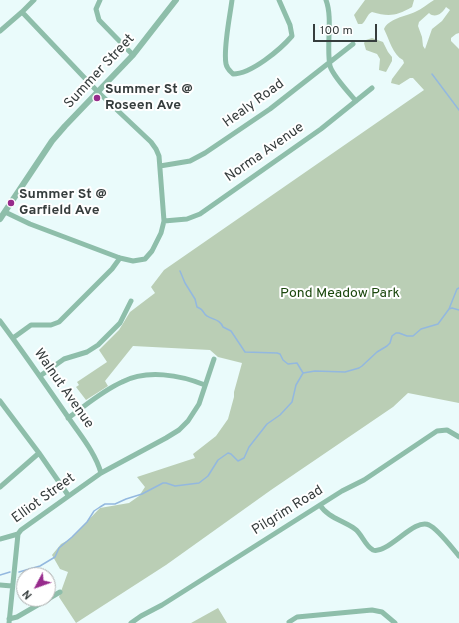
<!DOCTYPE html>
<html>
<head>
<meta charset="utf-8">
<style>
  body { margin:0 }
  #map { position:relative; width:459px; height:623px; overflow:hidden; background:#eafbfb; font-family:Overpass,sans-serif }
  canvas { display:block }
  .north { position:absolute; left:16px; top:567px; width:40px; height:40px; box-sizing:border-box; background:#fff; border:1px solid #afb1b1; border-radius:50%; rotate:229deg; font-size:11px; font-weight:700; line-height:16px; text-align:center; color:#363d3d }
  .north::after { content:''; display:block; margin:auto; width:14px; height:18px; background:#972b8c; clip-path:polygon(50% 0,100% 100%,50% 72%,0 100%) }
  .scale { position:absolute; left:313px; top:24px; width:64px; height:18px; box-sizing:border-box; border:2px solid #363d3d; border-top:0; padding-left:5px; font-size:12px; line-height:14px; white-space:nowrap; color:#363d3d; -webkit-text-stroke:3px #fff; paint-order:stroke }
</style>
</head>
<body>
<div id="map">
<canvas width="459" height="623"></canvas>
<div class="north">N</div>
<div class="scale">100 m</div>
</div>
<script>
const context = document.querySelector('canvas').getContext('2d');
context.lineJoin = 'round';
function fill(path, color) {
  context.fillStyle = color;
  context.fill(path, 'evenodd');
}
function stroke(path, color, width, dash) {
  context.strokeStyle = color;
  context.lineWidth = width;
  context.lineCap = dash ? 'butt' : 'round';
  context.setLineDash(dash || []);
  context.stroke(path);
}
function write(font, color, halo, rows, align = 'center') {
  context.font = font + ' Overpass,sans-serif';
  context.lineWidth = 4;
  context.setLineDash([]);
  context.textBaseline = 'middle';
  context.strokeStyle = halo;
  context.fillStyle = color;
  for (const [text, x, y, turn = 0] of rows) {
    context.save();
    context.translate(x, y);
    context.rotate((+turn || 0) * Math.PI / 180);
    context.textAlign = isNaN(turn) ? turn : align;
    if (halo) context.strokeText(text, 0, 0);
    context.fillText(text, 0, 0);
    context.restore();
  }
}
fill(new Path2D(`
  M365 0H414L412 7C396 16 389 17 372 12 367 14 366 21 362 24H358L354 15Z
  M434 0H459V33L456 34 451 38V41L459 49V403L408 393 393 407 271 490 166 565 76 623 59 597 68 572 60 569 52 555 61 544 70 539 100 508 129 503 139 496 145 487 137 477 195 458 193 454 216 436 228 419 234 397V392L242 363 218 357 210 350 133 346 105 381 108 386 86 400 76 387 79 385 77 382 107 362 99 350 119 330 130 312 155 293 151 287 164 270 424 90 413 78H410L399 85 391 83 392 79 404 63 403 60C393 55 389 39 384 29 388 19 406 16 415 12 422 9 427 4 434 0ZM446 7 450 10 442 21 432 29 425 49 423 46 422 37 418 26 419 22 429 13C435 19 443 13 446 7Z
  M372 38 383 42 388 52 392 57V61L386 72 379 70 380 59 377 54 366 50 364 43 366 40Z
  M218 608 227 623H191Z`), '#baceb5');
stroke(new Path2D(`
  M432 74 459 110
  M180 271 185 283 195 299 197 307C205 310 202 313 207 316 213 320 220 319 223 327L231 331 245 352 277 353 280 354 283 360 288 364 297 363 303 373
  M449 309 457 289 459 288
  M19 572 40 566 55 557 59 548 72 537 87 522 94 511 100 507 105 504H115L126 499 142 494 163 483H166L175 486 199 483 208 476 218 460 228 453 231 454 238 461 244 458 249 447 267 424 280 415 292 402 296 385 303 373 315 371 345 372 359 368 362 366 377 352 387 346 390 343 392 336 396 333H399L407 336H413L421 329 438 324 449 309 452 308 459 310
  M0 575 10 572`), '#93b8df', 1.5);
stroke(new Path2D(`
  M100 0 96 9 99 20 133 55
  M232 0C230 16 223 49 226 64 227 69 230 71 233 74 251 74 280 50 292 36L290 25 279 0
  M326 0C333 18 326 46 330 66 333 76 349 93 356 101
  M22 12 34 0
  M0 31 22 12 98 92 151 142 156 149 159 156 164 221 161 233 152 251 145 259 133 261 120 258 30 224 5 212
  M160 166 190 161 205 153 270 109 353 44
  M164 221 187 219 200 214 321 129 372 88
  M0 321C24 353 46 385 68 417 80 435 95 452 101 473
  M13 338 31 325H51L59 322 112 269 120 258
  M40 376 64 359 87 352 98 345 120 323 131 301
  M0 401 39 453 68 495
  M68 418C85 406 102 391 122 382 147 369 180 375 205 385
  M0 487 39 453
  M320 505C327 517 344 521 355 529 362 534 365 546 373 550 387 555 415 517 429 525 438 529 452 548 459 556
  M0 539 18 534 21 530 35 520 101 473 166 438 179 430 188 421 199 404 214 359
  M0 585 12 586
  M48 599 60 592
  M9 619 17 617 48 599
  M289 622 297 617 372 610 382 612 395 623
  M9 623 18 534
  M131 623 141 616 162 605 342 491 364 480 437 431 447 430 459 437`), '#8ebeaa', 5);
stroke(new Path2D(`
  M0 219 52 141 65 126 133 55 176 0`), '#8ebeaa', 6);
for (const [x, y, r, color] of [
  [97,98,4,"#972b8c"],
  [11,203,4,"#972b8c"]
]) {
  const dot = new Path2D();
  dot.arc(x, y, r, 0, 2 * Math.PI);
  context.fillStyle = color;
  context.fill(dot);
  stroke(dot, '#fff', 1.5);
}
write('14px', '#363d3d', '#fff', [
  ["Summer Street",100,72,-47],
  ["Healy Road",254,104,-36],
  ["Norma Avenue",265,153,-35],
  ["Walnut Avenue",63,389,55],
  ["Elliot Street",44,499,-36],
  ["Pilgrim Road",288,511,-32]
]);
write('bold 14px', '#363d3d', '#fff', [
  ["Summer St @",105,90],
  ["Roseen Ave",105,106],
  ["Summer St @",19,195],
  ["Garfield Ave",19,211]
], 'left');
write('14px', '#1a470d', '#fff', [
  ["Pond Meadow Park",340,294]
]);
</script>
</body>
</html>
